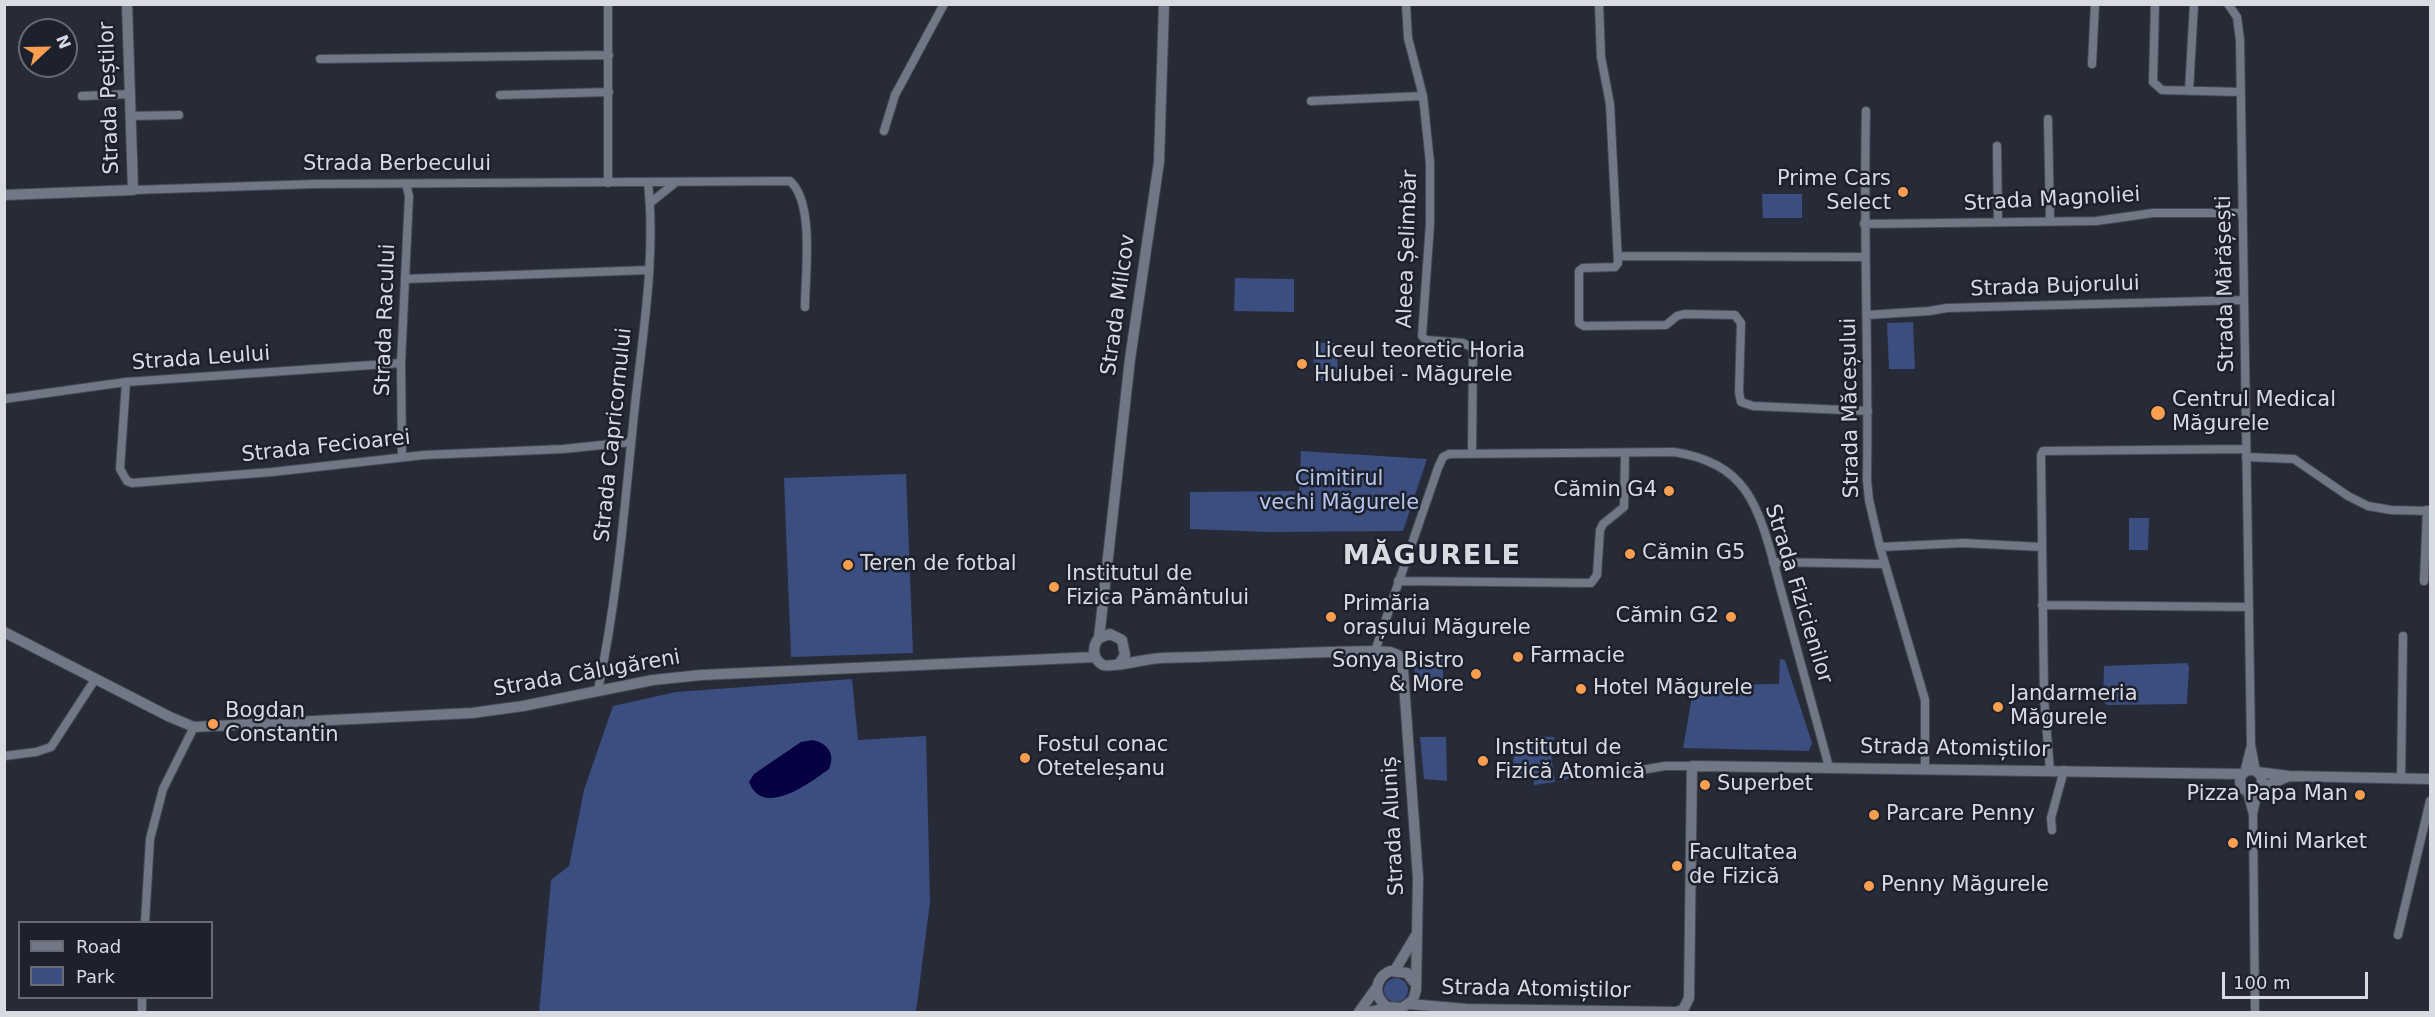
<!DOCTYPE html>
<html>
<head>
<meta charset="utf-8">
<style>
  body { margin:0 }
  #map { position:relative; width:2435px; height:1017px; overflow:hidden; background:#272b37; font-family:"DejaVu Sans",sans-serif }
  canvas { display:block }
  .frame { position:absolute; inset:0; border:6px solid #d8dbe2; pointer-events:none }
  .legend { position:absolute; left:18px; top:921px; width:195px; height:78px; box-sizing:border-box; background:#1d212d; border:2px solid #686b75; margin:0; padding:8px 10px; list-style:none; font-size:18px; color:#d8dbe2 }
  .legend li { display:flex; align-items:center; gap:12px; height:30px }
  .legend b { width:30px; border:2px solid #686b75 }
  .north { position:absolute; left:18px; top:18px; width:60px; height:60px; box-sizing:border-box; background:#1d212d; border:2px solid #686b75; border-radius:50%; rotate:68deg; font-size:16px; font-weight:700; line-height:24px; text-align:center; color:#d8dbe2 }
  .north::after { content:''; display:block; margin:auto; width:21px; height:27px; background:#fb9e50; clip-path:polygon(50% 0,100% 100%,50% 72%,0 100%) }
  .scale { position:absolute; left:2222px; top:972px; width:146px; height:27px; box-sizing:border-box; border:3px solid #d8dbe2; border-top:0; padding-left:8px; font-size:18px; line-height:21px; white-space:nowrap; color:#d8dbe2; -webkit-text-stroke:4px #1d212d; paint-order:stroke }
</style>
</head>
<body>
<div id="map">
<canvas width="2435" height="1017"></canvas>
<div class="frame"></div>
<ul class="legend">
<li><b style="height:8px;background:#717784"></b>Road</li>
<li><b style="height:16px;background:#3c4d7f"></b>Park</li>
</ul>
<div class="north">N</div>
<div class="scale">100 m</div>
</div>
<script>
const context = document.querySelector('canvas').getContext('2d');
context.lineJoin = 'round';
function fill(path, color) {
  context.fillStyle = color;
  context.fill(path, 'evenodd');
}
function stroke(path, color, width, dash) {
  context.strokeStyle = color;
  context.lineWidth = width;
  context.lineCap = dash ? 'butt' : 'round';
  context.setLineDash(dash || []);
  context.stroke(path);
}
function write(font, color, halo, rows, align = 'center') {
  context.font = font + ' "DejaVu Sans",sans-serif';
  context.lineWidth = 5;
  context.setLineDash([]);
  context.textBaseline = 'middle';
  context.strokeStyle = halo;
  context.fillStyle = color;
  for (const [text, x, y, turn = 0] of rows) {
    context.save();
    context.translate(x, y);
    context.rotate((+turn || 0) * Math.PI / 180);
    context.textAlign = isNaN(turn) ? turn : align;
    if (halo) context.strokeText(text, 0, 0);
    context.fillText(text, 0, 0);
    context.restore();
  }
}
fill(new Path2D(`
  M1762 194H1802V218H1763Z
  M1235 278 1294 279V312L1234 311Z
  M1913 322 1915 369H1889L1887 323Z
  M1313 343H1337L1338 380H1314Z
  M1301 451 1427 459 1403 531 1268 532 1190 529V492L1299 491Z
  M906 474 913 653 791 657 784 478Z
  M2129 518H2149L2148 550H2129Z
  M1413 658H1443V687H1417Z
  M1780 659 1785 660 1812 743 1809 751 1683 748 1694 685 1779 684Z
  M2187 663 2189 667 2187 704 2107 705 2103 702 2104 666Z
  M852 679 858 740 926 736 930 902 916 1012H539L551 880 569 866 584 790 613 706 676 692Z
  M1534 736 1554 737V755L1551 756 1555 782 1534 785V778H1513L1514 742 1533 741Z
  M1420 737H1446L1447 781 1424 779Z
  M1566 766H1622L1563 780 1562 770H1566Z
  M1384 990a12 12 0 1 1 24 0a12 12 0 1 1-24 0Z`), '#3c4d7f');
fill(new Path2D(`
  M813 740C827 743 836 754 829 769 811 782 763 819 749 782L754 774 801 742Z`), '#040041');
const street = new Path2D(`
  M608 4V183
  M1406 4 1408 38 1423 96 1430 163V224L1422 336 1426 340 1463 343 1473 348 1472 454
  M1599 4 1601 57 1610 104 1618 263 1615 267 1583 268 1579 271V323L1584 326 1666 325 1677 316 1684 314 1735 315 1741 323 1739 392 1741 402 1753 406 1868 411
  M2155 4 2153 82 2162 90 2241 92
  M2228 4 2237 17 2240 40 2251 745 2256 771
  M320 59 609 55
  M2092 64 2095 4
  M2189 91 2194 4
  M500 95 609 92
  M82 96 130 94
  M1311 101 1423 96
  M1866 111C1863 234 1869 357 1867 480L1869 500 1880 547 1925 700V768
  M131 116 179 115
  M2048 119 2050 221
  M884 131 895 95 944 4
  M1997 146 1998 222
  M133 190 315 184 790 181C815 203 805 275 805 307
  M650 203 675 183
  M1864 224 2096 221 2153 213H2243
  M1618 256 1864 257
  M405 279 649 270
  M1867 315 1929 311 1947 308 2244 300
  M126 382 120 469 127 481 132 483 272 472 424 455 563 449 631 442
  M4 399 126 382 401 363
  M402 457 401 363 409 196 406 184
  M2246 457 2294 459 2348 496 2368 506 2391 510 2430 511
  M1880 547 1963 543 2042 547
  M1773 562 1885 564
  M1398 581 1591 583 1597 575 1600 530 1603 524 1624 507 1625 453
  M2424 581 2427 510
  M2042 605 2248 607
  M1375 651 1438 468 1443 457 1449 454 1674 452C1701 456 1728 466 1745 490 1764 516 1773 562 1782 594 1798 651 1813 709 1829 767
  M598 690C618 596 625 501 635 405 643 332 656 256 648 183
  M4 756 36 752 51 747 96 678
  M2050 770 2044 698 2041 455 2043 451 2246 449
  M1630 772 1665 766H1692
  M2244 773 2250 749
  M2401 779 2403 636
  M2247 792 2252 811
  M2052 830 2051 818 2064 770
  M145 922 150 839 163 789 194 727
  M2398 935 2430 801
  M142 1012V998
  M2255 1012 2253 814 2258 791`);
const secondary = new Path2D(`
  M4 195 133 190 127 4
  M4 632 170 717 194 727 472 713 523 706 653 680 701 675 1095 657
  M1099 638 1130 359 1159 162 1164 4
  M1119 664 1125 655 1122 640 1110 634 1099 638C1092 646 1092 659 1103 665 1110 668 1150 658 1162 658 1233 656 1304 652 1375 651L1390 652 1398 655 1403 670 1418 878 1416 990 1413 1000 1402 1008 1387 1007C1373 996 1374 979 1390 971L1407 973 1414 982
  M2240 781a11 11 0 1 1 22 0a11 11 0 1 1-22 0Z
  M2257 772 2289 776 2430 779
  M2260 789 2289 776
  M1395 970 1416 935
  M1409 1004 1466 1009 1675 1012 1683 1010 1689 998 1692 766 2242 774
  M1359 1012 1377 987
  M1368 1012 1390 1008`);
stroke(street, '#444851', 10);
stroke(secondary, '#444851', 12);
stroke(street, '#717784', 8);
stroke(secondary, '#717784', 10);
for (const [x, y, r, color] of [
  [1903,192,6,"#fb9e50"],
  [1302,364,6,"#fb9e50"],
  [2158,413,8,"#fb9e50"],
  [1669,491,6,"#fb9e50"],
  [1630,554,6,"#fb9e50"],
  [848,565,6,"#fb9e50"],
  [1054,587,6,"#fb9e50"],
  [1331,617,6,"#fb9e50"],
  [1731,617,6,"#fb9e50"],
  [1518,657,6,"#fb9e50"],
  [1476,674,6,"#fb9e50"],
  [1581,689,6,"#fb9e50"],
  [1998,707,6,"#fb9e50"],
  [213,724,6,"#fb9e50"],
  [1025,758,6,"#fb9e50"],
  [1483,761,6,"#fb9e50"],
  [1705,785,6,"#fb9e50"],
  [2360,795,6,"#fb9e50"],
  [1874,815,6,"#fb9e50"],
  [2233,843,6,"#fb9e50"],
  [1677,866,6,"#fb9e50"],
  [1869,886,6,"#fb9e50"]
]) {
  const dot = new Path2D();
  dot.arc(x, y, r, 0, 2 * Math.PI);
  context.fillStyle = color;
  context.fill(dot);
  stroke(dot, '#1d212d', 2);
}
write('21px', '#d8dbe2', '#1d212d', [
  ["Strada Peștilor",110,98,-92],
  ["Strada Berbecului",397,165],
  ["Strada Magnoliei",2052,200,-3],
  ["Aleea Șelimbăr",1408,249,-88],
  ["Strada Mărășești",2226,284,-91],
  ["Strada Bujorului",2055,287,-2],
  ["Strada Milcov",1119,305,-82],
  ["Strada Racului",386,320,-88],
  ["Strada Leului",201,359,-4],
  ["Strada Măceșului",1851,408,-91],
  ["Strada Capricornului",614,435,-84],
  ["Strada Fecioarei",326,447,-6],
  ["Strada Fizicienilor",1798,594,73],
  ["Strada Călugăreni",587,674,-10],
  ["Strada Atomiștilor",1955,749,1],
  ["Strada Aluniș",1394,826,-93],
  ["Strada Atomiștilor",1536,990,1]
]);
write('21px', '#d8dbe2', '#1d212d', [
  ["Prime Cars",1891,180,"right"],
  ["Select",1891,204,"right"],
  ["Liceul teoretic Horia",1314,352],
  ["Hulubei - Măgurele",1314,376],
  ["Centrul Medical",2172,401],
  ["Măgurele",2172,425],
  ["Cămin G4",1657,491,"right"],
  ["Cămin G5",1642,554],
  ["Teren de fotbal",860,565],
  ["Institutul de",1066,575],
  ["Fizica Pământului",1066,599],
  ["Primăria",1343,605],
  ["orașului Măgurele",1343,629],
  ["Cămin G2",1719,617,"right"],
  ["Farmacie",1530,657],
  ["Sonya Bistro",1464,662,"right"],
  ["& More",1464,686,"right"],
  ["Hotel Măgurele",1593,689],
  ["Jandarmeria",2010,695],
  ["Măgurele",2010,719],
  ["Bogdan",225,712],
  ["Constantin",225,736],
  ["Fostul conac",1037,746],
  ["Oteteleșanu",1037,770],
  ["Institutul de",1495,749],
  ["Fizică Atomică",1495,773],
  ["Superbet",1717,785],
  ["Pizza Papa Man",2348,795,"right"],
  ["Parcare Penny",1886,815],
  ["Mini Market",2245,843],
  ["Facultatea",1689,854],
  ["de Fizică",1689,878],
  ["Penny Măgurele",1881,886]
], 'left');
write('21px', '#b6c6ed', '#1d212d', [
  ["Cimitirul",1339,480],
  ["vechi Măgurele",1339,504]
]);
context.letterSpacing = '1.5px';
write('bold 27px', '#d8dbe2', '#1d212d', [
  ["MĂGURELE",1432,557]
]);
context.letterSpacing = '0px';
</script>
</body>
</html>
